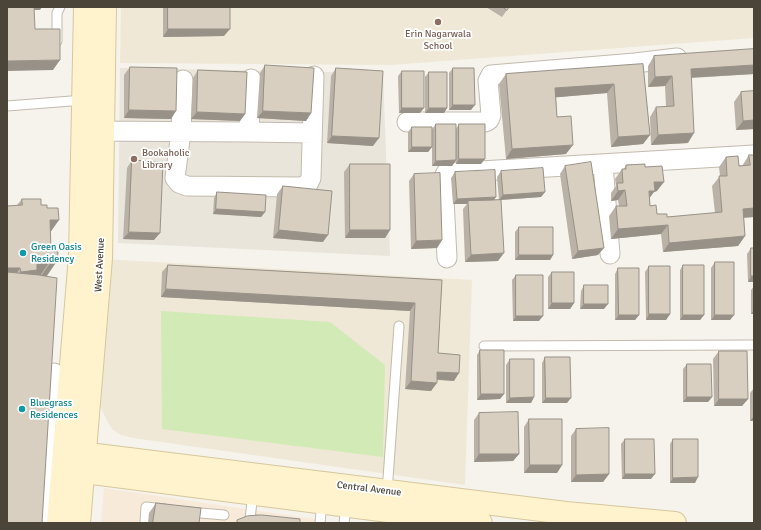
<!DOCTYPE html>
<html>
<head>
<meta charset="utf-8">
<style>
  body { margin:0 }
  #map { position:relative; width:761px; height:530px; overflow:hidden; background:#f6f3ec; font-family:Signika,sans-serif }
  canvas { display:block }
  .frame { position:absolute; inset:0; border:8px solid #4b4439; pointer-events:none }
</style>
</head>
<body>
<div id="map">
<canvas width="761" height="530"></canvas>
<div class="frame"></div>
</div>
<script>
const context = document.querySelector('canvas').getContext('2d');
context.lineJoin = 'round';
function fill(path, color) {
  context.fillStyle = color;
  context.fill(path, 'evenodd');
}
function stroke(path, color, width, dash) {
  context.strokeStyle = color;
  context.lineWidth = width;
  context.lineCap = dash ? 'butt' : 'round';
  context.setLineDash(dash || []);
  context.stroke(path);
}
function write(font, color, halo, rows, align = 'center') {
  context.font = font + ' Signika,sans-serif';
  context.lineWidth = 3.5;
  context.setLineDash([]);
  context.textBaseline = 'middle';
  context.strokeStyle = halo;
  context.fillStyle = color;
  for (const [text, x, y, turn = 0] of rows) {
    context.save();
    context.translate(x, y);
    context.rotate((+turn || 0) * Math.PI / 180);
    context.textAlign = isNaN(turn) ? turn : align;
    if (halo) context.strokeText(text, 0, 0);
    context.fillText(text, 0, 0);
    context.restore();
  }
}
fill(new Path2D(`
  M120 68 383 73 390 256 118 243Z`), '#eae5da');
fill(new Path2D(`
  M104 488 327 521 326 523H101Z`), '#f7ead8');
fill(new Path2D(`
  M121 7H754V38L390 65 120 63Z
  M103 259 472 280 465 485 133 438 121 435 113 430 107 421 101 408 98 394Z`), '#efe8d6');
fill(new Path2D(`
  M161 311 330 322 385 365 383 457 162 429Z`), '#d2eab5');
const lane = new Path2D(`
  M57 41V13L60 7
  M7 106 84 100
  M484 346 754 345
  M387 492 399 326
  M253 493 250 519 275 523
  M189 512 224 515
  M145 523 146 507 165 509
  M320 523 322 502
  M344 523 346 506`);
const street = new Path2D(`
  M183 80 181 132 175 178 179 183 187 186 301 187 308 184 311 178 314 76
  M407 122H485L489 120 491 115 488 81 491 75 635 63 677 58
  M87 131 249 132 312 133
  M249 132 251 79
  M603 164 610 254
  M447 258 443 179 446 173 754 155
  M43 523 54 373`);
const secondary = new Path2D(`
  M64 451 566 513 675 523
  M69 470 481 523
  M58 523 80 256 85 7
  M79 523 101 258 105 7`);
stroke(lane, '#c2bbae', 11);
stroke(street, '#c2bbae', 21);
stroke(secondary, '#d6c79b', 24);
stroke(lane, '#fff', 9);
stroke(street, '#fff', 19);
stroke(secondary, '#fff3cd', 22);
fill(new Path2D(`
  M163 7H230L224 36 163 37Z
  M486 7H509L502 17Z
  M754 49V74L691 78 688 143 651 145 650 117 656 107H666L665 86 648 87V66L654 56Z
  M643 64 650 135 643 144 611 147 607 93 556 97 557 117 566 154 506 159 499 84 506 74Z
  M265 65 311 113 306 121 257 118 260 73Z
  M130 67 171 119 124 118V75Z
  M336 68 373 146 327 143 331 76Z
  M453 68 471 110H449V73Z
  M198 70 245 114 240 121 191 119 193 78Z
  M402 71 420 113H399L398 76Z
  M429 72 447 108 444 113H425V77Z
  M754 90V129L736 130 734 102 741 92 753 91Z
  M436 124 456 129 459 124 481 164H456V161L452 166H432V147L428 152H408V132L412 127 432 129Z
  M749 155H754V217L744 218 745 236 738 246 663 252 661 234 611 239 609 216 616 206H619L618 200 611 201V193L616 186 615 179 622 169H624L626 165 645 167 657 191 654 192 649 198 650 206 657 214 667 217 715 213 712 186 720 176 719 167 726 157 739 166H742Z
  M132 160 154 240 123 239 127 168Z
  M350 164 390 230 385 238H345L344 172Z
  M565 166 598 255 572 259 560 174Z
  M501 171 545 192 541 197 501 200 498 261 465 262 463 209 467 204H453L451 178 455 172 494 200H499L497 177Z
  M414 174 442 240 437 248 411 249 409 181Z
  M283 186 323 242 273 238 277 194Z
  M217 192 265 212 261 217 213 214 214 198Z
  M22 199 41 205 50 232 51 251 57 261 47 276 7 523 17 205Z
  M519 227 553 255 550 260H515V232Z
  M751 248 754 282H748L747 254Z
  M715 262 734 315 730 320H711V268Z
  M168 265 442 280 438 353 454 381 437 380 431 391 405 389 410 311 161 297 162 272Z
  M683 265 704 315 700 320H680V270Z
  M649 266 670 314 666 320H646L645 272Z
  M618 268 639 315 635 320H615V274Z
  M552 272 574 303 570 309H548V277Z
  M516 275 539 321H513L512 280Z
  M584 285 604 309H580L581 291Z
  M754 286V314H751V290Z
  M480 350 504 394 500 399 477 400V355Z
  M719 351 748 399 742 406H714L713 359Z
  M545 357 567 403H542V363Z
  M510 359 534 397 531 403H506V365Z
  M687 364 712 397 708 402H683V369Z
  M754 388V421H750V393Z
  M479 413 519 454 513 461 474 462V420Z
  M529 419 562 465 557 473H524V427Z
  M576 429 609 474 603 482H571V436Z
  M625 439 651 479H622L621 444Z
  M673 439 695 483H670V444Z
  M156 503 199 523H148L149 513Z`), '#bab2a6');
fill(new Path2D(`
  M30 7H42L40 10H27Z
  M168 29H230L224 36 163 37Z
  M60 60 53 70 7 71V61Z
  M754 65V74L684 78 691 69Z
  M672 76 665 86 648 87 655 77Z
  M614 84 607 93 549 98 555 88Z
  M453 105H475L471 110H449Z
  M402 108H424L420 113H399Z
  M429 108H447L444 113H425Z
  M129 110 176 111 171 119 124 118Z
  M263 111 311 113 306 121 257 118Z
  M197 112 245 114 240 121 191 119Z
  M754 120V129L736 130 743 121Z
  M694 133 688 143 651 145 658 135Z
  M650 135 643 144 611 147 618 137Z
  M332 136 379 138 373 146 327 143Z
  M573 145 566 154 506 159 512 149Z
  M412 147H432L428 152H408Z
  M459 159H485L481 164H456Z
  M456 160 452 166H432L436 161Z
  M654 182H664L657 191 654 192 648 200V192Z
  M625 190 618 200 611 201 618 191Z
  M545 192 541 197 499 200 503 195Z
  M496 197 492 203 468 201 467 204H453L457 199Z
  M754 208V217L736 218 743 209Z
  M216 209 265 212 261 217 213 214Z
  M50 220H59L47 237Z
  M668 225 661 234 611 239 618 229Z
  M279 230 328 235 323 242 273 238Z
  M350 230H390L385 238H345Z
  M129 232 160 233 154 240 123 239Z
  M745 236 738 246 663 252 669 243Z
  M442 240 437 248 411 249 416 241Z
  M604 248 598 255 572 259 578 251Z
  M504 253 498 261 465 262 471 255Z
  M519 255H553L550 260H515Z
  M51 260 39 277 9 289 21 272 43 261Z
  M57 261 45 278 39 279 51 262Z
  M7 268H20L8 285H7Z
  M751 276H754V282H748Z
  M166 289 415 303 410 311 161 297Z
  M552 303H574L570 309H548Z
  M584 304H608L604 309H580Z
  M754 310V314H751Z
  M649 314H670L666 320H646Z
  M619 315H639L635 320H615Z
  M683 315H704L700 320H680Z
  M715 315H734L730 320H711Z
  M516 316H543L539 321H513Z
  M437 372 459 373 454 381 432 379Z
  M411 381 437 383 431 391 405 389Z
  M481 394H504L500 399 477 400Z
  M534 397 531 403H506L510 398Z
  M687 397H712L708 402H683Z
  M546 398H571L567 403H542Z
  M719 399H748L742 406H714Z
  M754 416V421H750Z
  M479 454H519L513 461 474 462Z
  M530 465H562L557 473H524Z
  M609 474 603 482H571L576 475Z
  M625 474H655L651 479H622Z
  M698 477 695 483H670L673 478Z`), '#979187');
const building = new Path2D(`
  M7 7H34L35 29H60V60L7 61Z
  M168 7H230V29H168Z
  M503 7H509L507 10Z
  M754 49V65L691 69 694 133 658 135 656 107 674 106 672 76 655 77 654 56Z
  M643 64 650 135 618 137 614 84 555 88 557 117 571 116 573 145 512 149 506 74Z
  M265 65 314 68 311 113 263 111Z
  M130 67 177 68 176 111 129 110Z
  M336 68 383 71 379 138 332 136Z
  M453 68H474L475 105H453Z
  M198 70 247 72 245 114 197 112Z
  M402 71H424V108H402Z
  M429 72H447V108H429Z
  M754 91V120L743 121 741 92Z
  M436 124H456V160L436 161Z
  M459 124H485V159H459Z
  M412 127H432V147H412Z
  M749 155H754V208L743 209 745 236 669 243 668 225 618 229 616 206H627L625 190 618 191 617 183H623L622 169H626V165L645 164V167L662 166 664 182H654L655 191H649L650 206 656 205 657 214H667V217L722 212 719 176H727L726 157 738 156 739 166 750 165Z
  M132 160 163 162 160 233 129 232Z
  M591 162 604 248 578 251 565 166Z
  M350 164H390V230H350Z
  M543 168 545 192 503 195 501 171Z
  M495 170 496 197 457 199 455 172Z
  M440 173 442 240 416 241 414 174Z
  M283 186 332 191 328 235 279 230Z
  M217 192 266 195 265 212 216 209Z
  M22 199H41V205H47V208H58L59 220H50L51 251 58 252 57 261 51 262V260L43 261V264H37V270L21 272 20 268H7V206L22 205Z
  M501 200 504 253 471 255 468 201Z
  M519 227H553V255H519Z
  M751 248H754V276H751Z
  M715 262H734V315H715Z
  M168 265 442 280 438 353 460 355 459 373 437 372V383L411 381 415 303 166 289Z
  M683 265H704V315H683Z
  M649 266H670V314H649Z
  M618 268H639V315H619Z
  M7 272 39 275 57 278 42 523H7Z
  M552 272H574V303H552Z
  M516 275H543V316H516Z
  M584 285H608V304H584Z
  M480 350H504V394H481Z
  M719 351H747L748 399H719Z
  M545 357H570L571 398H546Z
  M510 359H534V397L510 398Z
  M687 364H711L712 397H687Z
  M518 412 519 454H479V413Z
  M529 419H562V465H530Z
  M609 428V474L576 475V429Z
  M625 439H654L655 474H625Z
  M673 439H698V477L673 478Z
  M156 503 201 508 199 523H153Z
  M262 515 300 519V523H237V520L247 516Z`);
fill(building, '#d8cfc1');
stroke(building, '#979187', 1);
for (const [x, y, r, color] of [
  [438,22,4,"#8d6e63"],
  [134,159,4,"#8d6e63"],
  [23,253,4,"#0f9aa8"],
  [22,409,4,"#0f9aa8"]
]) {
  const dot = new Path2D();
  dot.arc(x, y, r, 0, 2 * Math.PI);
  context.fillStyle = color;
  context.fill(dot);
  stroke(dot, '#fff', 1.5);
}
write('10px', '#785e54', '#fff', [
  ["Erin Nagarwala",438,34],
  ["School",438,46],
  ["Bookaholic",142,153,"left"],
  ["Library",142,165,"left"]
]);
write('10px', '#0d838f', '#fff', [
  ["Green Oasis",31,247],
  ["Residency",31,259],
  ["Bluegrass",30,403],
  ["Residences",30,415]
], 'left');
write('10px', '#4b4439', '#fff', [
  ["West Avenue",100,265,-87],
  ["Central Avenue",369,489,7]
]);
</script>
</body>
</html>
